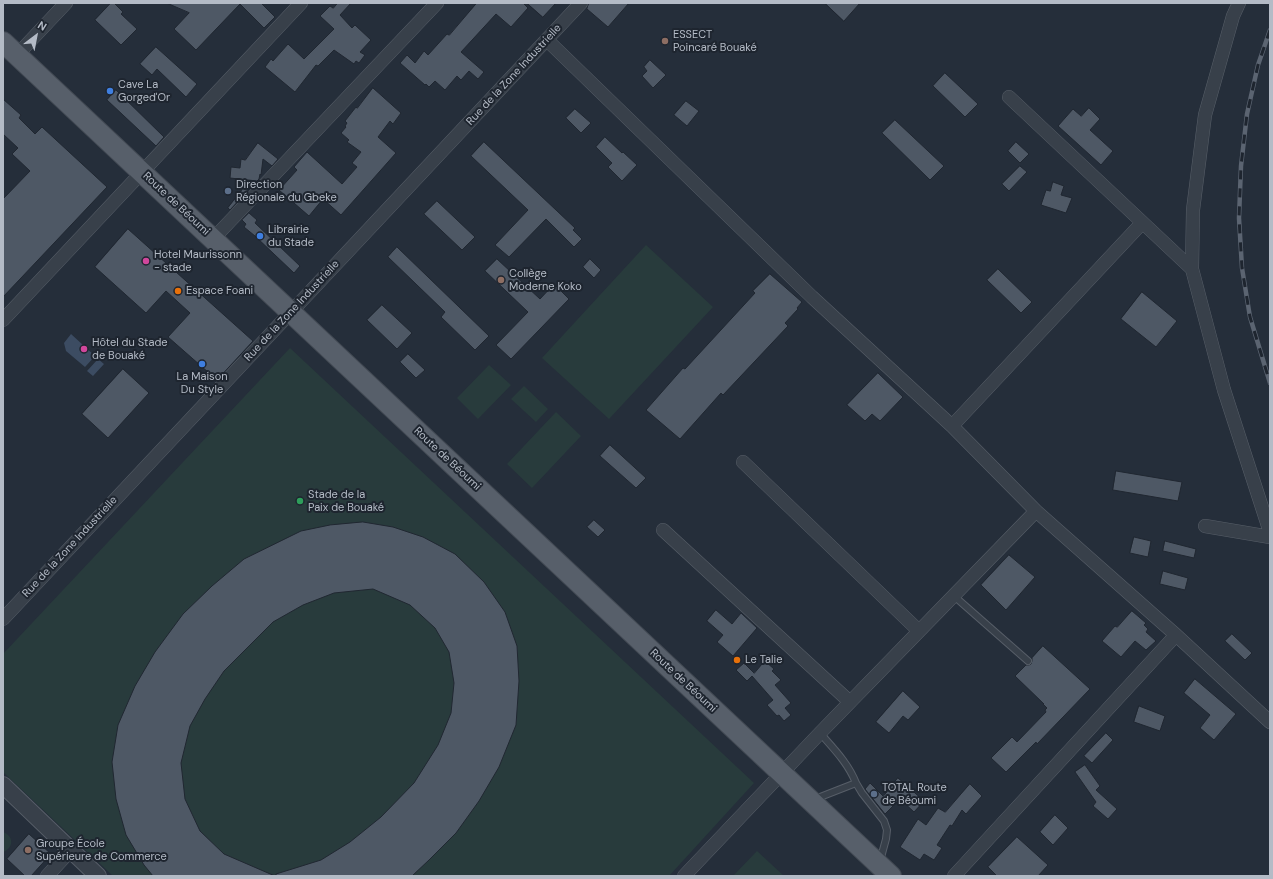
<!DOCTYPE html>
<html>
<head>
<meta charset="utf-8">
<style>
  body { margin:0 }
  #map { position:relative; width:1273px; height:879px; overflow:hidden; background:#252e3a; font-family:"DM Sans",sans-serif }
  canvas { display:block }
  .frame { position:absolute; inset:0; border:4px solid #b4bbc6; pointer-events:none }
  .north { position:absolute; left:16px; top:16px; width:40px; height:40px; -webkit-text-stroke:3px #1e252f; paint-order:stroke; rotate:32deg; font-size:11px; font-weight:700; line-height:16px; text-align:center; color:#b4bbc6 }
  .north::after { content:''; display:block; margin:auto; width:14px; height:18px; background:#b4bbc6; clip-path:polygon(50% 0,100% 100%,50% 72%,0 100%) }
</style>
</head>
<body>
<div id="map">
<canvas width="1273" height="879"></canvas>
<div class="frame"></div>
<div class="north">N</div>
</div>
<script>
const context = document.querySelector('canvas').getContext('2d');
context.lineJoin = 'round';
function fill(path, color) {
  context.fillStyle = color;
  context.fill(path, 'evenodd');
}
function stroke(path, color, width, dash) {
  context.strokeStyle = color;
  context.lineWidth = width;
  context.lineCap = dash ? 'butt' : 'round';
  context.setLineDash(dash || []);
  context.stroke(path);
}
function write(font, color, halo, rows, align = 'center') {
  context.font = font + ' "DM Sans",sans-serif';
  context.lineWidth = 4;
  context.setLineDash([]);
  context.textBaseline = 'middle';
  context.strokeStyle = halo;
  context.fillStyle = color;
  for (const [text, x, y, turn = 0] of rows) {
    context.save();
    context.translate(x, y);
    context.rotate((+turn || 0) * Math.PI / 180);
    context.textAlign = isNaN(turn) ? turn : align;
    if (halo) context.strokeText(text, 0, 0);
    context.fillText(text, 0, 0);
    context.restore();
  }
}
fill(new Path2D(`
  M646 245 713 307 609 419 542 358Z
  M290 348 754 783 669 876H113L3 772V654Z
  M489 365 511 385 478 419 457 398Z
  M524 386 548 409 536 422 511 399Z
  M556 412 581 436 532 488 507 464Z
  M3 832C14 836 14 848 3 852Z
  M757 851 784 876H733Z`), '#283b3c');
fill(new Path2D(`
  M71 334 95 356 85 367 66 351 64 343Z
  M98 359 104 364 93 376 87 371Z`), '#3c4c62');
const building = new Path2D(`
  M111 3H114L123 12 121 14 137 29 121 45 95 20Z
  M167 3H261L275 17 264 28 240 4 196 50 174 29 189 13Z
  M338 3H351L340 15 352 28 355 25 371 40 360 52 365 55 359 63 356 61 354 64 334 50 318 66 316 65 295 92 265 67 271 59 273 61 288 44 304 59 334 29 320 16 330 6 333 8Z
  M477 3H523L528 8 511 27 496 14 461 52 484 72 478 79 469 71 461 80 457 76 445 90 435 81 429 87 426 84 425 85 400 63 407 55 415 63 424 51 428 55 447 34 449 35Z
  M527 3H556L543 17Z
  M589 3H629L608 27 587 9Z
  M825 3H860L844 21Z
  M156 47 197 84 186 97 157 69 152 75 140 64Z
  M650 60 666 75 653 88 642 76 647 71 644 67Z
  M945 73 978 104 965 117 933 86Z
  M373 88 401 113 393 124 390 121 378 137 396 153 341 215 323 199 309 216 279 190 297 170 294 167 307 152 342 184 357 167 352 163 361 152 347 142 349 140 341 133 346 127 345 126 347 123 345 121 356 107 357 108Z
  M116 90 164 137 156 146 107 100Z
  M3 99 21 115 19 118 35 134 42 127 107 187 3 297V199L30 171 12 154 18 148 3 134Z
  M686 101 699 111 687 126 674 115Z
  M1089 108 1100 119 1090 130 1113 151 1101 165 1058 126 1073 109 1081 116Z
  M575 109 591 123 581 133 566 118Z
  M895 120 944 166 930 180 882 133Z
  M605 137 622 153 623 152 637 165 622 181 608 167 612 163 596 147Z
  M484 142 575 228 573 230 582 239 574 247 546 219 509 257 495 245 528 210 471 156Z
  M1016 142 1029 154 1020 163 1008 151Z
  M258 143 278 159 272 166 263 159 261 175 260 174 259 179 257 181 230 178 231 167 240 168 241 159 245 160Z
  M1020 166 1027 172 1009 191 1002 184Z
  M1053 182 1064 186 1061 195 1072 198 1066 213 1041 205 1046 190 1050 191Z
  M246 185 250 188 230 210 228 208Z
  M437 201 475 237 462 250 424 214Z
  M249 213 257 220 255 223 300 266 294 273 255 236 244 227 246 224 242 220Z
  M128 229 253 341 217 380 168 337 190 313 166 291 146 313 95 267Z
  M397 247 489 336 475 350 441 317 445 312 388 257Z
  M497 259 540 299 554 284 569 299 511 359 496 345 528 312 485 271Z
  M590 259 601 270 594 278 583 267Z
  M998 269 1032 302 1021 313 987 280Z
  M770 274 802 302 797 308 798 309 785 323 788 326 723 395 721 393 680 439 646 410 683 368 685 369 755 293 753 291Z
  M1142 292 1177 321 1156 347 1121 319Z
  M382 305 412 333 397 349 367 320Z
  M408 354 425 370 416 378 400 362Z
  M123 369 149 393 108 438 82 414Z
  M878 373 903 397 880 421 872 414 865 421 847 405Z
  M610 445 646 478 636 488 600 456Z
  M1116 471 1182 482 1178 501 1113 490Z
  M594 520 605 530 598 537 587 527Z
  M363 522 393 527 423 537 455 554 484 582 505 612 517 646 519 681 516 725 499 767 479 801 456 833 429 860 412 876H276V874L321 860 350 842 381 817 414 783 438 745 451 713 454 683 449 652 435 628 410 605 373 589 334 593 303 605 273 622 224 671 205 699 190 726 181 763 185 799 200 831 224 854 275 876H153L144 865 126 835 116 799 112 762 118 725 135 686 155 652 183 614 212 586 244 559 301 531 330 525Z
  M1134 537 1151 541 1148 557 1130 553Z
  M1165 541 1196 549 1194 558 1163 551Z
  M1009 555 1035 577 1006 610 981 585Z
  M1163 571 1188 578 1185 590 1160 584Z
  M716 610 732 624 741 613 757 628 733 656 717 642 723 635 707 621Z
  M1132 611 1146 623 1144 625 1148 629 1146 632 1156 641 1146 650 1135 641 1121 657 1102 641 1115 626 1117 627Z
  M1232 634 1252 653 1245 660 1225 641Z
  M1043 646 1090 689 1037 744 1036 742 1006 772 991 758 1012 737 1017 742 1046 712 1045 710 1047 708 1043 704H1044L1015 676 1026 665H1029L1031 664 1032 661V658Z
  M765 661 774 669 772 671 781 680 775 685 791 703 785 708 791 715 784 721 779 715 777 716 767 705 773 700 752 676 747 681 736 670 744 663 754 673Z
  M1195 679 1236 714 1214 740 1200 728 1210 715 1184 693Z
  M903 691 920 707 908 720 903 716 889 733 876 722Z
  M1139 706 1165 716 1160 731 1134 722Z
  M1106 733 1113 740 1092 763 1084 756Z
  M1085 765 1100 786 1096 790 1117 809 1108 819 1093 806 1096 802 1075 772Z
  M898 778 924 801 914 812 900 799 885 814 865 789 870 783 883 796Z
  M970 784 982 796 966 814 962 810 952 826 950 825 937 845 942 848 934 860 924 854 920 860 900 847 918 819 926 825 938 808 945 812Z
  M1055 815 1068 828 1053 845 1040 832Z
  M29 834 51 854 31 876H25L7 859Z
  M1017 837 1048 865 1038 876H997L988 867Z`);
fill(building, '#4e5865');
stroke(building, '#202731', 1);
const service = new Path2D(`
  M954 596 1028 661
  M820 733C834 749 848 763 856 783
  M815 799 856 783 862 793 884 821 887 830 886 839 880 861`);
const minor = new Path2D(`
  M1239 3 1233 16 1205 115 1193 210 1192 269 1224 390 1270 532
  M547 40 812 297 952 426 1036 511 1176 635 1270 722
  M17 55 66 3
  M1009 97 1192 269
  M213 239 437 3
  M3 320 301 3
  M952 426 1142 223
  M743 462 919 631
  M1205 526 1270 537
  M663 530 850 702
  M3 619 581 3
  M47 876 71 850
  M684 876 820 733 1036 511
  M954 876 1176 635`);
const tertiary = new Path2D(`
  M3 785 98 876`);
const primary = new Path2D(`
  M3 42 891 876`);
stroke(service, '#575e68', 8);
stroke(minor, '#575e68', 14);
stroke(tertiary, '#575e68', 18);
stroke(primary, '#424953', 22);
stroke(service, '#38404a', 6);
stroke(minor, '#38404a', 13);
stroke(tertiary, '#38404a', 16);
stroke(primary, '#575f6a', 20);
const rail = new Path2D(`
  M1270 30 1258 65 1247 114 1241 166 1239 218 1242 268 1250 317 1270 383`);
stroke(rail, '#5b6471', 4.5);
stroke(rail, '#1e252f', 3, [9]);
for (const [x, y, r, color] of [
  [665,41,4,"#8d6e63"],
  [110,91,4,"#3f7fe0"],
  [228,191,4,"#5c6f8a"],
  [260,236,4,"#3f7fe0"],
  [146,261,4,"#d1479c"],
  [501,280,4,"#8d6e63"],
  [178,291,4,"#e8710a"],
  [84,349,4,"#d1479c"],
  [202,364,4,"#3f7fe0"],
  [300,501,4,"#2e9e5b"],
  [737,660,4,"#e8710a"],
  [874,794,4,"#5c6f8a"],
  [28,850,4,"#8d6e63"]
]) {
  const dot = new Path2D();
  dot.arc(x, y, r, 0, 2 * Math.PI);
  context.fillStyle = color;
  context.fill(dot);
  stroke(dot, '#1e252f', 1.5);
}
write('11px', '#b4bbc6', '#1e252f', [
  ["ESSECT",673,35],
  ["Poincaré Bouaké",673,48],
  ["Cave La",118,85],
  ["Gorged'Or",118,98],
  ["Direction",236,185],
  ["Régionale du Gbeke",236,198],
  ["Librairie",268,230],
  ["du Stade",268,243],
  ["Hotel Maurissonn",154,255],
  ["- stade",154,268],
  ["Collège",509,274],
  ["Moderne Koko",509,287],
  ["Espace Foani",186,291],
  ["Hôtel du Stade",92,343],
  ["de Bouaké",92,356],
  ["La Maison",202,377,"center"],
  ["Du Style",202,390,"center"],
  ["Stade de la",308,495],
  ["Paix de Bouaké",308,508],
  ["Le Talie",745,660],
  ["TOTAL Route",882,788],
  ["de Béoumi",882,801],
  ["Groupe École",36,844],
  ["Supérieure de Commerce",36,857]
], 'left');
write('11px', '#b4bbc6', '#1e252f', [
  ["Rue de la Zone Industrielle",514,75,-47],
  ["Route de Béoumi",176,204,43],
  ["Rue de la Zone Industrielle",292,311,-47],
  ["Route de Béoumi",447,459,43],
  ["Rue de la Zone Industrielle",70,547,-47],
  ["Route de Béoumi",683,681,43]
]);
</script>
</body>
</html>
